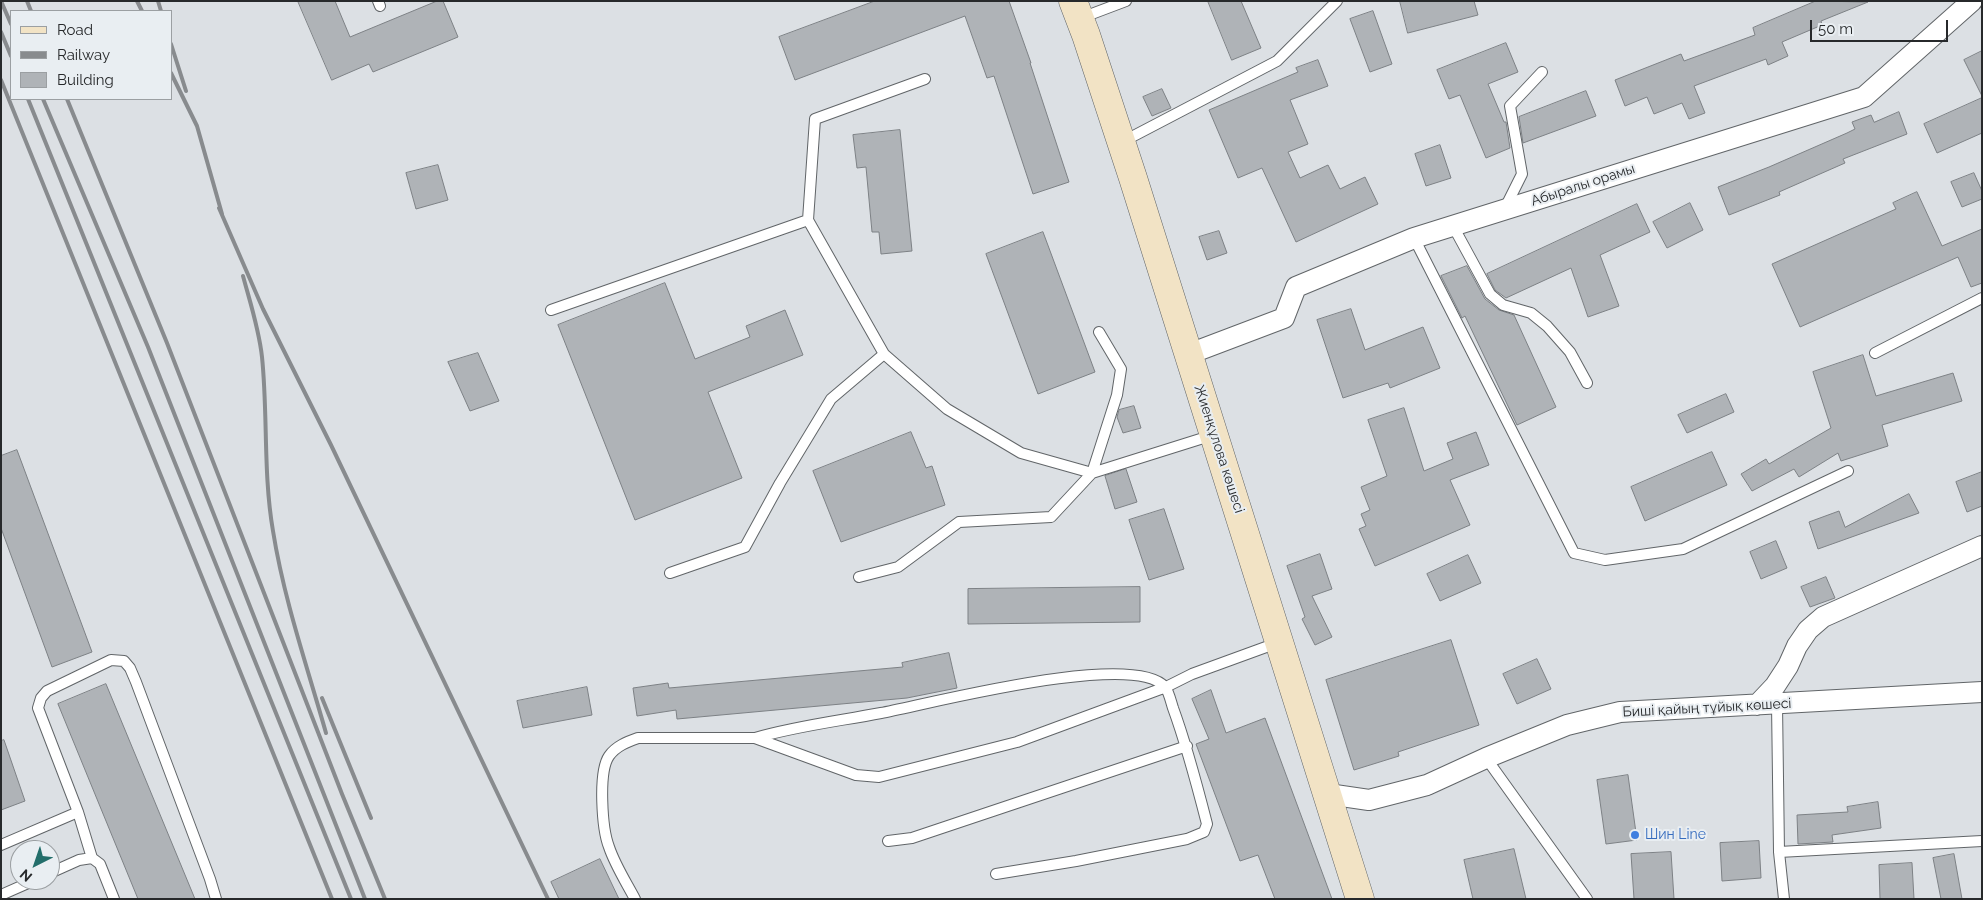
<!DOCTYPE html>
<html>
<head>
<meta charset="utf-8">
<style>
  body { margin:0 }
  #map { position:relative; width:1983px; height:900px; overflow:hidden; background:#dce0e4; font-family:Raleway,sans-serif }
  canvas { display:block }
  .frame { position:absolute; inset:0; border:2px solid #27292b; pointer-events:none }
  .legend { position:absolute; left:10px; top:10px; width:162px; height:90px; box-sizing:border-box; background:#e9eef2; border:1px solid #9b9fa2; margin:0; padding:6px 9px; list-style:none; font-size:15px; color:#27292b }
  .legend li { display:flex; align-items:center; gap:10px; height:25px }
  .legend b { width:25px; border:1px solid #9b9fa2 }
  .north { position:absolute; left:10px; top:840px; width:50px; height:50px; box-sizing:border-box; background:#e9eef2; border:1px solid #9b9fa2; border-radius:50%; rotate:221deg; font-size:14px; font-weight:700; line-height:20px; text-align:center; color:#27292b }
  .north::after { content:''; display:block; margin:auto; width:18px; height:22px; background:#236e6b; clip-path:polygon(50% 0,100% 100%,50% 72%,0 100%) }
  .scale { position:absolute; left:1810px; top:20px; width:138px; height:22px; box-sizing:border-box; border:2px solid #27292b; border-top:0; padding-left:6px; font-size:15px; line-height:18px; white-space:nowrap; color:#27292b; -webkit-text-stroke:4px #e9eef2; paint-order:stroke }
</style>
</head>
<body>
<div id="map">
<canvas width="1983" height="900"></canvas>
<div class="frame"></div>
<ul class="legend">
<li><b style="height:6px;background:#f2e3c5"></b>Road</li>
<li><b style="height:6px;background:#888b8e"></b>Railway</li>
<li><b style="height:14px;background:#afb3b7"></b>Building</li>
</ul>
<div class="north">N</div>
<div class="scale">50 m</div>
</div>
<script>
const context = document.querySelector('canvas').getContext('2d');
context.lineJoin = 'round';
function fill(path, color) {
  context.fillStyle = color;
  context.fill(path, 'evenodd');
}
function stroke(path, color, width, dash) {
  context.strokeStyle = color;
  context.lineWidth = width;
  context.lineCap = dash ? 'butt' : 'round';
  context.setLineDash(dash || []);
  context.stroke(path);
}
function write(font, color, halo, rows, align = 'center') {
  context.font = font + ' Raleway,sans-serif';
  context.lineWidth = 4;
  context.setLineDash([]);
  context.textBaseline = 'middle';
  context.strokeStyle = halo;
  context.fillStyle = color;
  for (const [text, x, y, turn = 0] of rows) {
    context.save();
    context.translate(x, y);
    context.rotate((+turn || 0) * Math.PI / 180);
    context.textAlign = isNaN(turn) ? turn : align;
    if (halo) context.strokeText(text, 0, 0);
    context.fillText(text, 0, 0);
    context.restore();
  }
}
const building = new Path2D(`
  M298 1H335L350 37 437 1H443L458 37 373 72 369 64 332 80Z
  M875 1H1009L1031 63H1030L1069 182 1033 194 994 76 987 78 965 16 795 80 779 37Z
  M1208 1H1241L1261 48 1232 60Z
  M1400 1H1474L1478 15 1408 33Z
  M1816 1 1868 2 1821 21 1822 25 1782 42 1788 56 1768 65 1766 59 1694 86 1705 113 1689 119 1682 103 1654 114 1647 97 1625 106 1615 80 1681 54 1684 61 1755 35 1753 28Z
  M1373 11 1392 64 1370 72 1350 19Z
  M1506 43 1518 72 1488 84 1504 122H1506L1510 148 1486 158 1460 95 1449 99 1437 70Z
  M1982 51V96L1964 60Z
  M1318 60 1328 86 1290 100 1308 144 1288 152 1300 178 1328 165 1340 189 1365 177 1378 204 1296 242 1262 168 1238 178 1209 110 1298 72 1296 68Z
  M1162 89 1171 108 1152 116 1143 97Z
  M1586 91 1596 116 1523 143 1519 117Z
  M1982 98V133L1937 153 1924 124Z
  M1899 112 1907 134 1843 159 1845 163 1779 192 1780 195 1729 215 1718 187 1769 167 1847 133 1855 129 1852 122 1871 115 1874 122Z
  M900 130 912 251 881 254 879 232H872L866 167 857 168 853 135Z
  M1440 145 1451 178 1426 186 1415 154Z
  M438 165 448 200 416 209 406 173Z
  M1974 173 1982 191V199L1962 207 1951 182Z
  M1917 192 1942 246 1982 229V283L1971 287 1958 257 1800 327 1772 264 1896 209 1893 203Z
  M1690 203 1703 230 1667 248 1653 222Z
  M1637 204 1650 232 1600 255 1619 306 1588 317 1571 268 1506 298 1495 290 1487 274Z
  M1219 231 1227 253 1207 260 1199 237Z
  M1043 232 1095 372 1038 394 986 254Z
  M1467 266 1485 299 1499 310 1514 315 1556 407 1517 425 1465 316 1462 318 1441 276Z
  M665 283 695 359 750 337 746 326 785 310 803 355 708 392 742 478 635 520 558 325Z
  M1351 309 1365 350 1423 327 1440 368 1390 388 1388 383 1343 398 1317 320Z
  M478 353 499 401 470 411 448 362Z
  M1863 355 1876 396 1953 373 1962 401 1882 425 1888 446 1841 461 1838 453 1799 477 1794 469 1752 491 1741 474 1766 459 1769 464 1831 428 1813 372Z
  M1726 394 1734 412 1687 433 1678 415Z
  M1134 406 1141 428 1123 433 1117 417 1119 410Z
  M1404 408 1424 471 1453 459 1447 443 1476 432 1489 465 1450 480 1470 525 1375 566 1359 529 1366 526 1361 514 1370 510 1361 487 1387 476 1368 420Z
  M911 432 926 468 932 466 945 505 841 542 813 471Z
  M17 450 92 652 52 667 1 528V456Z
  M1712 452 1727 485 1645 521 1631 487Z
  M1126 469 1137 502 1115 509 1105 476Z
  M1982 472V506L1967 512 1956 482Z
  M1909 494 1919 513 1818 549 1809 522 1839 511 1845 527Z
  M1164 509 1184 569 1149 580 1129 520Z
  M1776 541 1787 568 1761 579 1750 552Z
  M1320 554 1332 589 1312 596 1332 637 1315 645 1302 619 1305 617 1287 566Z
  M1468 555 1481 583 1440 601 1427 574Z
  M1826 577 1835 598 1810 607 1801 587Z
  M1140 587V622L968 624V589Z
  M1451 640 1479 725 1398 752 1399 756 1354 770 1326 680Z
  M949 653 957 688 907 698 677 719 676 710 637 716 633 688 668 683 669 688 903 667 902 663Z
  M1537 659 1551 689 1517 704 1503 674Z
  M106 684 195 899H138L58 704Z
  M587 687 592 715 523 728 517 701Z
  M1211 690 1226 733 1265 718 1332 899H1275L1258 855 1240 861 1196 744 1209 739 1192 699Z
  M4 740 25 801 1 810V741Z
  M1628 775 1637 840 1606 844 1597 780Z
  M1878 802 1881 828 1832 835 1833 842 1798 844 1797 815 1848 812 1847 807Z
  M1759 841 1761 878 1722 881 1720 843Z
  M1514 849 1526 899H1473L1464 860Z
  M1671 852 1674 899H1634L1631 854Z
  M1954 854 1962 899H1941L1933 858Z
  M600 859 619 899H559L551 882Z
  M1912 863 1914 899H1880L1879 865Z`);
fill(building, '#afb3b7');
stroke(building, '#7d8185', 1);
const lane = new Path2D(`
  M378 1 380 6
  M1081 18 1126 1
  M1122 142 1277 61 1337 1
  M1504 210 1522 174 1510 106 1542 72
  M808 220 815 119 925 79
  M1453 226 1490 294 1503 305 1531 313 1547 326 1570 352 1587 383
  M1414 238 1574 553 1605 560 1683 549 1848 471
  M551 310 808 220 884 354 947 409 1021 453 1092 473 1213 435
  M1875 353 1982 298
  M670 573 745 547 780 483 831 399 884 354
  M859 577 898 567 959 522 1051 517 1092 473 1117 395 1121 369 1099 332
  M1777 704 1779 852 1982 841
  M755 738C796 726 839 721 881 713 929 704 1133 650 1165 687 1169 692 1171 702 1173 708 1187 746 1197 785 1207 824L1204 832 1187 839 1076 861 996 874
  M1486 758 1587 899
  M888 841 912 838 1187 746
  M1 845 78 812
  M1779 852 1784 899
  M92 858 78 812 38 708 41 698 47 691 111 660 124 661 130 668 136 682 210 879 216 899
  M50 873 79 860 92 858 100 864 114 899
  M1 895 35 880
  M635 899C626 882 615 865 609 847 602 829 598 772 609 756 616 746 627 742 638 738H755L856 775 879 777 1017 742 1166 687 1192 674 1277 643`);
const street = new Path2D(`
  M1189 354 1284 318 1296 287 1414 238 1864 97 1972 1
  M1757 705 1775 686 1788 666 1797 646 1808 630 1823 617 1982 546
  M1328 794 1369 800 1427 785 1486 758 1567 725 1620 712 1982 692`);
const secondary = new Path2D(`
  M1073 1 1086 35 1133 178 1360 899`);
stroke(lane, '#616568', 12);
stroke(street, '#616568', 22);
stroke(secondary, '#616568', 29);
stroke(lane, '#fff', 10);
stroke(street, '#fff', 20);
stroke(secondary, '#f2e3c5', 28);
stroke(new Path2D(`
  M1 1 11 24
  M27 1 31 11
  M137 1 142 11
  M158 1 161 11
  M1 32 11 56
  M171 44 186 91
  M171 73 197 126 222 214
  M1 80 332 899
  M28 99 351 899
  M43 99 148 347 365 899
  M67 99 167 343 342 794 385 899
  M219 208 263 309 331 445 548 899
  M243 276C250 302 259 329 262 357 268 415 263 473 273 531 284 600 307 666 326 733
  M322 698 371 818`), '#888b8e', 4);
for (const [x, y, r, color] of [
  [1635,835,5,"#3f7fe0"]
]) {
  const dot = new Path2D();
  dot.arc(x, y, r, 0, 2 * Math.PI);
  context.fillStyle = color;
  context.fill(dot);
  stroke(dot, '#e9eef2', 2);
}
write('14px', '#27292b', '#e9eef2', [
  ["Абыралы орамы",1583,185,-18],
  ["Жиенқұлова көшесі",1219,449,72],
  ["Биші қайың тұйық көшесі",1707,708,-3]
]);
write('14px', '#366cbe', '#e9eef2', [
  ["Шин Line",1645,835]
], 'left');
</script>
</body>
</html>
